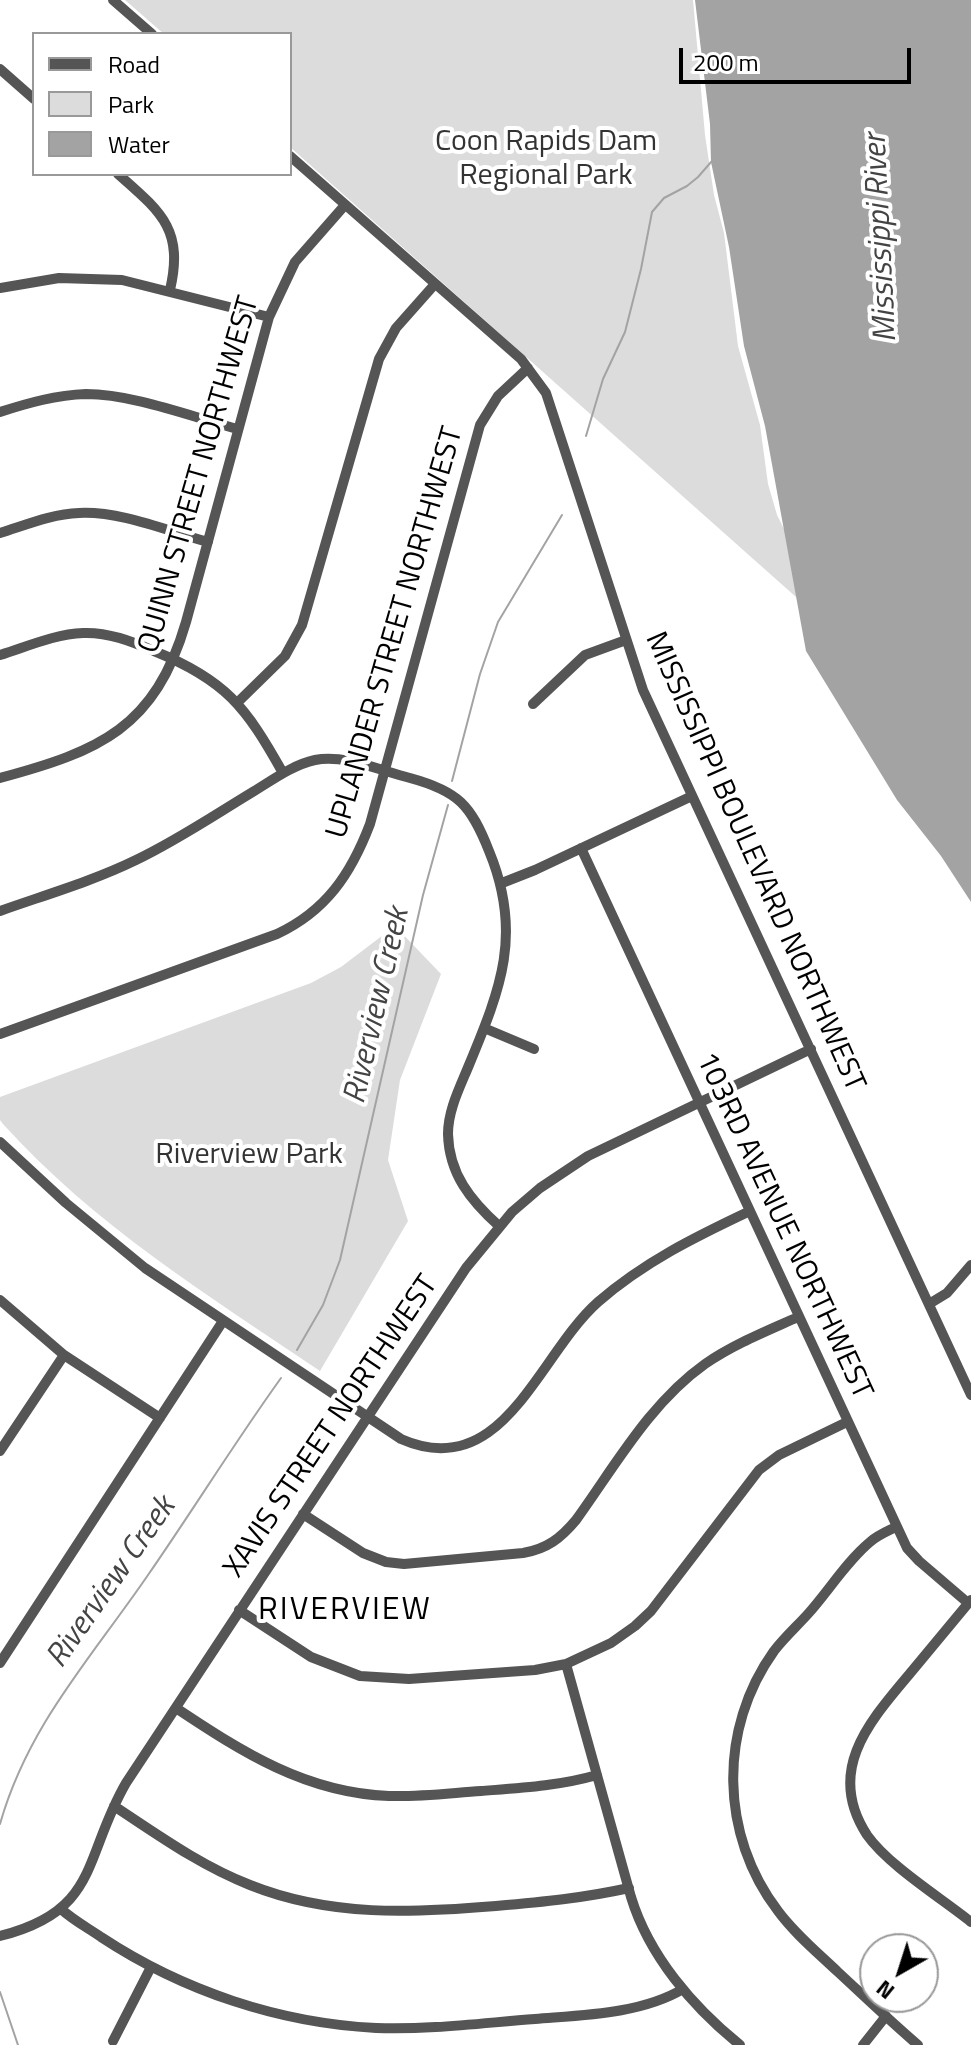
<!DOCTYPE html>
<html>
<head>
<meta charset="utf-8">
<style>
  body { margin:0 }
  #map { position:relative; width:971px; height:2045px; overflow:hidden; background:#fff; font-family:"Titillium Web",sans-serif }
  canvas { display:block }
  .legend { position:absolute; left:32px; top:32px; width:260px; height:144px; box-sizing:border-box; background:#fff; border:2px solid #999; margin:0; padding:10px 14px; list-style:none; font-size:24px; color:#000 }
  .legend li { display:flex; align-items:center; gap:16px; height:40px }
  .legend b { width:40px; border:2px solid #999 }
  .north { position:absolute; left:859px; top:1933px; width:80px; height:80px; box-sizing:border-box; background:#fff; border:2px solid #999; border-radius:50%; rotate:219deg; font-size:22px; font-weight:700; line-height:32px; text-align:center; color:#000 }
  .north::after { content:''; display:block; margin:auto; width:28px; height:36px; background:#000; clip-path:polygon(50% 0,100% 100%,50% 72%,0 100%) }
  .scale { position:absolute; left:679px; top:48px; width:232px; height:36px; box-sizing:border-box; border:4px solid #000; border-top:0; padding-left:10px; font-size:24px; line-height:28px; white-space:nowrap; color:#000; -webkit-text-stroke:6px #fff; paint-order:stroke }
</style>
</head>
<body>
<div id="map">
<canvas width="971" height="2045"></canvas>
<ul class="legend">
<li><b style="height:10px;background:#555"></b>Road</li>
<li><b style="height:22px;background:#dcdcdc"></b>Park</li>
<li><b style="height:22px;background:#a3a3a3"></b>Water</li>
</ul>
<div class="north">N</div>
<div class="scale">200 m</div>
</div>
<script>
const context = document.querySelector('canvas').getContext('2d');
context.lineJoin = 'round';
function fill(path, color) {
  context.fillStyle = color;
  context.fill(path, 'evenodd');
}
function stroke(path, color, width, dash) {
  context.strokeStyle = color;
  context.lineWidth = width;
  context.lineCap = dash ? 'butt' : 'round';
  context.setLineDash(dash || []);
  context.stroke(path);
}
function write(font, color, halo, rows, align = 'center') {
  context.font = font + ' "Titillium Web",sans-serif';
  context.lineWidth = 8;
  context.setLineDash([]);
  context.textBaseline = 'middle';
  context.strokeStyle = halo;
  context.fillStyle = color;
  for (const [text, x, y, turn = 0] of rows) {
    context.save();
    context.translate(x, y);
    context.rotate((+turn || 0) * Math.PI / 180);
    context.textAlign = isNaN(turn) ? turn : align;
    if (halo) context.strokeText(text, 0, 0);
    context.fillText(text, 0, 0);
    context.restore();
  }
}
fill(new Path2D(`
  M125 0H693L705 135 714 195 724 233 738 346 760 425 768 484 777 515 804 569 814 613 290 147V34H164Z
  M395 926 441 974 400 1080 388 1160 408 1221 320 1371C209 1296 94 1225 3 1124L0 1120V1097L311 983 341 967Z`), '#dcdcdc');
fill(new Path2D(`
  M695 0H971V902L941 856 897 800 806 651 765 426 744 346 729 247 711 162 710 124Z`), '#a3a3a3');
stroke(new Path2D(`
  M586 436 603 379 625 332 641 269 652 212 664 198 687 186 698 177 712 161
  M452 781 480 674 498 622 562 515
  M297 1350 323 1305 340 1260 423 895 448 805
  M0 1824C28 1725 92 1657 148 1575 193 1510 235 1442 281 1378
  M0 1992 18 2045`), '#a3a3a3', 2);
stroke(new Path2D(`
  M113 0 152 34
  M0 69 34 99
  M290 156 521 359 546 393 643 690 971 1395
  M118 174C161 212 184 229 170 290
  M0 288 59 278 122 280 269 317
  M0 412C28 403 56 395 86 394 133 394 192 417 238 429
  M0 533C26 525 52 514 79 513 121 511 167 531 208 542
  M0 655C26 647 55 634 83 633 108 632 131 641 154 651 226 680 246 707 283 773
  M238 702 285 656 302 625 379 359 396 328 435 284
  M533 704 585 655 626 640
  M0 778C100 751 155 728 186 622L269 317 295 262 345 205
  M581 848 907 1548 919 1561 968 1603
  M502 883 535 870 692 796
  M0 911C45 895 93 881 136 860 176 841 213 816 251 793 271 781 292 765 315 760 345 754 381 771 410 778 458 791 471 805 489 851 523 933 501 988 469 1065 460 1087 448 1110 448 1134 449 1174 471 1201 499 1226
  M484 1028 534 1049
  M0 1034 277 934C326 911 351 874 370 824L480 425 498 396 528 368
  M0 1142 66 1203 145 1268 401 1439C503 1484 538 1355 598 1302 644 1262 695 1237 750 1211
  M0 1300 64 1355 160 1418
  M929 1304 947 1293 971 1265
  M0 1451 64 1355
  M303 1514 363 1553 386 1562 404 1564 523 1553C547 1549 561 1538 576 1520 615 1466 650 1403 705 1364 734 1344 767 1331 798 1317
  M896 1527C888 1531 878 1535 870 1542 846 1562 828 1592 807 1615 796 1627 784 1638 774 1651 718 1729 720 1835 778 1911 795 1934 817 1952 838 1972 864 1996 891 2022 918 2045
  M971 1600C951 1624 931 1648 912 1671 872 1719 824 1769 867 1835 888 1865 941 1898 971 1922
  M239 1610 311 1657 360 1676 409 1679 535 1670 566 1664 611 1643 635 1626 651 1611 759 1470 779 1455 847 1422
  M0 1663 223 1321
  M566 1664 631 1897C649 1956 693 2007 740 2045
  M176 1708C242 1752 306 1793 389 1796 419 1797 451 1793 481 1791 520 1788 559 1786 597 1775
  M114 1806C158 1835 201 1866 250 1885 330 1917 412 1913 496 1906 542 1902 584 1898 629 1888
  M61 1909C73 1920 88 1928 101 1937 183 1991 279 2023 376 2028 429 2030 482 2023 535 2019 583 2015 641 2014 683 1989
  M0 1936C100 1911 83 1857 126 1783L466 1268 512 1212 540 1188 588 1156 811 1049
  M113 2041 151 1967
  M863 2045 886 2016`), '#555', 10);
write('30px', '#333', '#fff', [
  ["Coon Rapids Dam",546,143],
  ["Regional Park",546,177],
  ["Riverview Park",249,1156]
]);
write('30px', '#000', '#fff', [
  ["QUINN STREET NORTHWEST",200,475,-74],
  ["UPLANDER STREET NORTHWEST",396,633,-74],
  ["MISSISSIPPI BOULEVARD NORTHWEST",754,862,66],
  ["103RD AVENUE NORTHWEST",783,1226,65],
  ["XAVIS STREET NORTHWEST",332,1427,-56]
]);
write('italic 32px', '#444', '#fff', [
  ["Mississippi River",882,238,-93],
  ["Riverview Creek",378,1006,-77],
  ["Riverview Creek",112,1583,-55]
]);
context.letterSpacing = '2px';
write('32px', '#000', '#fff', [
  ["RIVERVIEW",345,1611]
]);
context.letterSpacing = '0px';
</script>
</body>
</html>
